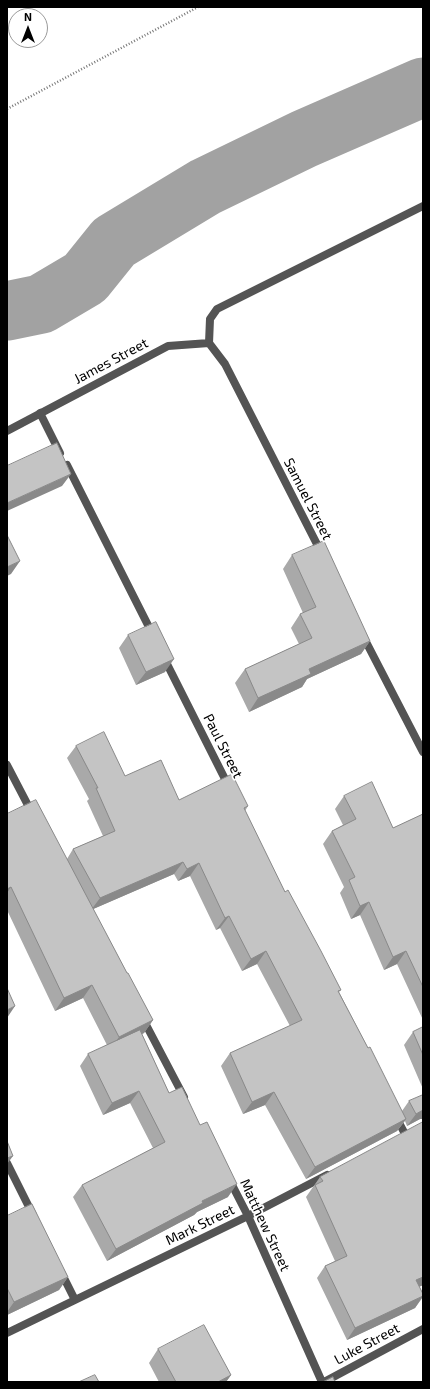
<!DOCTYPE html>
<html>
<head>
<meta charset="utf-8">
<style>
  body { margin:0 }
  #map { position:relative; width:430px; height:1389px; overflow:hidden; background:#fff; font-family:"Exo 2",sans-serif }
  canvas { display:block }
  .frame { position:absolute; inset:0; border:8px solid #000; pointer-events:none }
  .north { position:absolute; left:8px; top:8px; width:40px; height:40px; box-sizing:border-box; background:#fff; border:1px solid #999; border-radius:50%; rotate:0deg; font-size:11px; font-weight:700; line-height:16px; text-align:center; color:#000 }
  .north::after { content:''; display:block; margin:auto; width:14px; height:18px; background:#000; clip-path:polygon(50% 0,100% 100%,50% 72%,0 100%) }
</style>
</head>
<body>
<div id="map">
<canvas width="430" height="1389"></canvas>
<div class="frame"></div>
<div class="north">N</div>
</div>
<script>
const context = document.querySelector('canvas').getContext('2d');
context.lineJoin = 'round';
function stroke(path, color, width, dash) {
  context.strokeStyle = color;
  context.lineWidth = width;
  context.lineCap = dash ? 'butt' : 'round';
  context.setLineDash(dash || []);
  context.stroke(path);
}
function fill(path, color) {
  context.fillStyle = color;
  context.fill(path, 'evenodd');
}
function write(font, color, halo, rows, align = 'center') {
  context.font = font + ' "Exo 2",sans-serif';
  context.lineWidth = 3.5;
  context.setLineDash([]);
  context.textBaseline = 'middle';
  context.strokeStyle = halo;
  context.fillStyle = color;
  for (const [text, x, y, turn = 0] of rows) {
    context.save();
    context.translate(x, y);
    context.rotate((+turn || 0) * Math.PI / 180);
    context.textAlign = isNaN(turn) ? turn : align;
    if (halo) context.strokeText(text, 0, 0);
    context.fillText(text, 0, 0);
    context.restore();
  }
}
stroke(new Path2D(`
  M7 311 41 304 85 278 114 242 205 187 304 139 423 87`), '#a2a2a2', 59);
stroke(new Path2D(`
  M7 109 198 7`), '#767676', 2.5, [1, 2]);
stroke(new Path2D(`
  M209 343 210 319 217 309 423 206
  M40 413 60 453
  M7 431 168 346 209 343 225 364 322 554
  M67 465 153 635
  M363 636 423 752
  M164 658 229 787
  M7 765 32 813
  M143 1019 184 1097
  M396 1117 405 1134
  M7 1163 33 1215
  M229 1179 248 1216 322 1382
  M61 1272 75 1300
  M7 1333 248 1216 327 1175
  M324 1382 423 1329`), '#545454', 8);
fill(new Path2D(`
  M292 555 370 641 361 654 307 679 302 687 249 712 235 683 245 669 299 644 291 628 300 614 303 613 283 569Z
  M128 635 165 672 136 685 119 648Z
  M76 746 125 776 179 800 248 806 245 811 285 892 341 990 339 992 368 1048 402 1111 409 1101 423 1095V1119H420L407 1126 405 1121 397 1131 306 1179 265 1105 243 1114 221 1066 230 1053 290 1026 257 964 242 971 220 928 216 930 190 876 178 881 174 874 93 909 127 973 153 1020 144 1033 142 1034 169 1093 228 1197 197 1212 194 1215 107 1261 73 1197 82 1185 153 1148 130 1103 103 1115 80 1066 88 1054 107 1045 83 998 55 1011 7 910V814L67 859 73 849 103 836 87 801 89 799 67 758Z
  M344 796 393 828 423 814V1020L397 964 384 970 360 915 351 919 340 893 344 887 323 844 332 831 343 825 335 809Z
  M423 1027V1089L404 1045 413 1032Z
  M423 1122V1285L419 1287 423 1294V1297L415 1308 347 1340 317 1278 325 1266 335 1261 306 1197 320 1177Z
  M7 1216 68 1277 59 1290 7 1315Z
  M158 1349 231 1375 226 1382H159L149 1363Z`), '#a9a9a9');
fill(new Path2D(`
  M71 474 62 486 7 511V503Z
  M20 561 11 574 7 576V567Z
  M370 641 361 654 307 679 302 687 249 712 258 698 309 669Z
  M174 659 165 672 136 685 146 672Z
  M183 862 174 874 91 910 100 898Z
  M199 863 190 876 178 881 187 869Z
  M11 887 7 893V889Z
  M369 902 360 915 351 919 360 906Z
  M229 916 220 928 216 930 225 918Z
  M266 951 257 964 242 971 251 959Z
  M406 951 397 964 384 970 393 957Z
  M92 985 83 998 55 1011 64 998Z
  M15 1006 7 1018V1010Z
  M153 1020 144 1033 110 1050 119 1037Z
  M139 1091 130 1103 103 1115 112 1103Z
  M274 1092 265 1105 243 1114 252 1102Z
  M423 1110V1119H420L407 1126 416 1114Z
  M406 1119 397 1131 306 1179 315 1167Z
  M13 1156 7 1164V1158Z
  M237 1184 228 1197 197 1212 194 1215 107 1261 116 1249 202 1201Z
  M68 1277 59 1290 7 1315V1312L14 1302Z
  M423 1277V1285L408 1292 416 1280Z
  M423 1296 415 1308 347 1340 355 1328Z
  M231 1375 226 1382H218Z`), '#898989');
const building = new Path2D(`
  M57 443 71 474 7 503V466Z
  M7 535 20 561 7 567Z
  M324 541 370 641 309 669 311 674 258 698 245 669 312 638 300 614 316 607 292 555Z
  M156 622 174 659 146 672 128 635Z
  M104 732 125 776 161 760 179 800 232 774 248 806 244 808 285 892 288 890 321 951 341 990 338 991 368 1048 370 1047 406 1119 315 1167 274 1092 252 1102 230 1053 302 1020 266 951 251 959 229 916 225 918 199 863 187 869 183 862 100 898 73 849 115 831 96 788H98L76 746Z
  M372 782 393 828 423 814V987L406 951 393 957 369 902 360 906 349 880 355 877 332 831 356 819 344 796Z
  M36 800 127 973H128L153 1020 119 1037 92 985 64 998 11 887 7 889V814Z
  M7 988 15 1006 7 1010Z
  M423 1027V1055L413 1032Z
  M140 1030 169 1093 182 1087 200 1125 207 1122 237 1184 202 1201 203 1203 116 1249 82 1185 165 1142 139 1091 112 1103 88 1054Z
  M423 1095V1110L416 1114 409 1101Z
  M423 1122V1277L416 1280 423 1294V1296L355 1328 325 1266 347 1256 315 1185 323 1181 320 1177Z
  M7 1141 13 1156 7 1158Z
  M32 1204 68 1277 14 1302 7 1288V1216Z
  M204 1325 231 1375 218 1382H176L158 1349Z
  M95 1375 99 1382H79Z
  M333 1377 335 1382H323Z`);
fill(building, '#c4c4c4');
stroke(building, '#898989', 1);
write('14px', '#000', '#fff', [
  ["James Street",111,361,-28],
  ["Samuel Street",308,499,63],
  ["Paul Street",223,746,63],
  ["Mark Street",200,1225,-26],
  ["Matthew Street",265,1225,65],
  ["Luke Street",367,1344,-28]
]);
</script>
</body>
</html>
